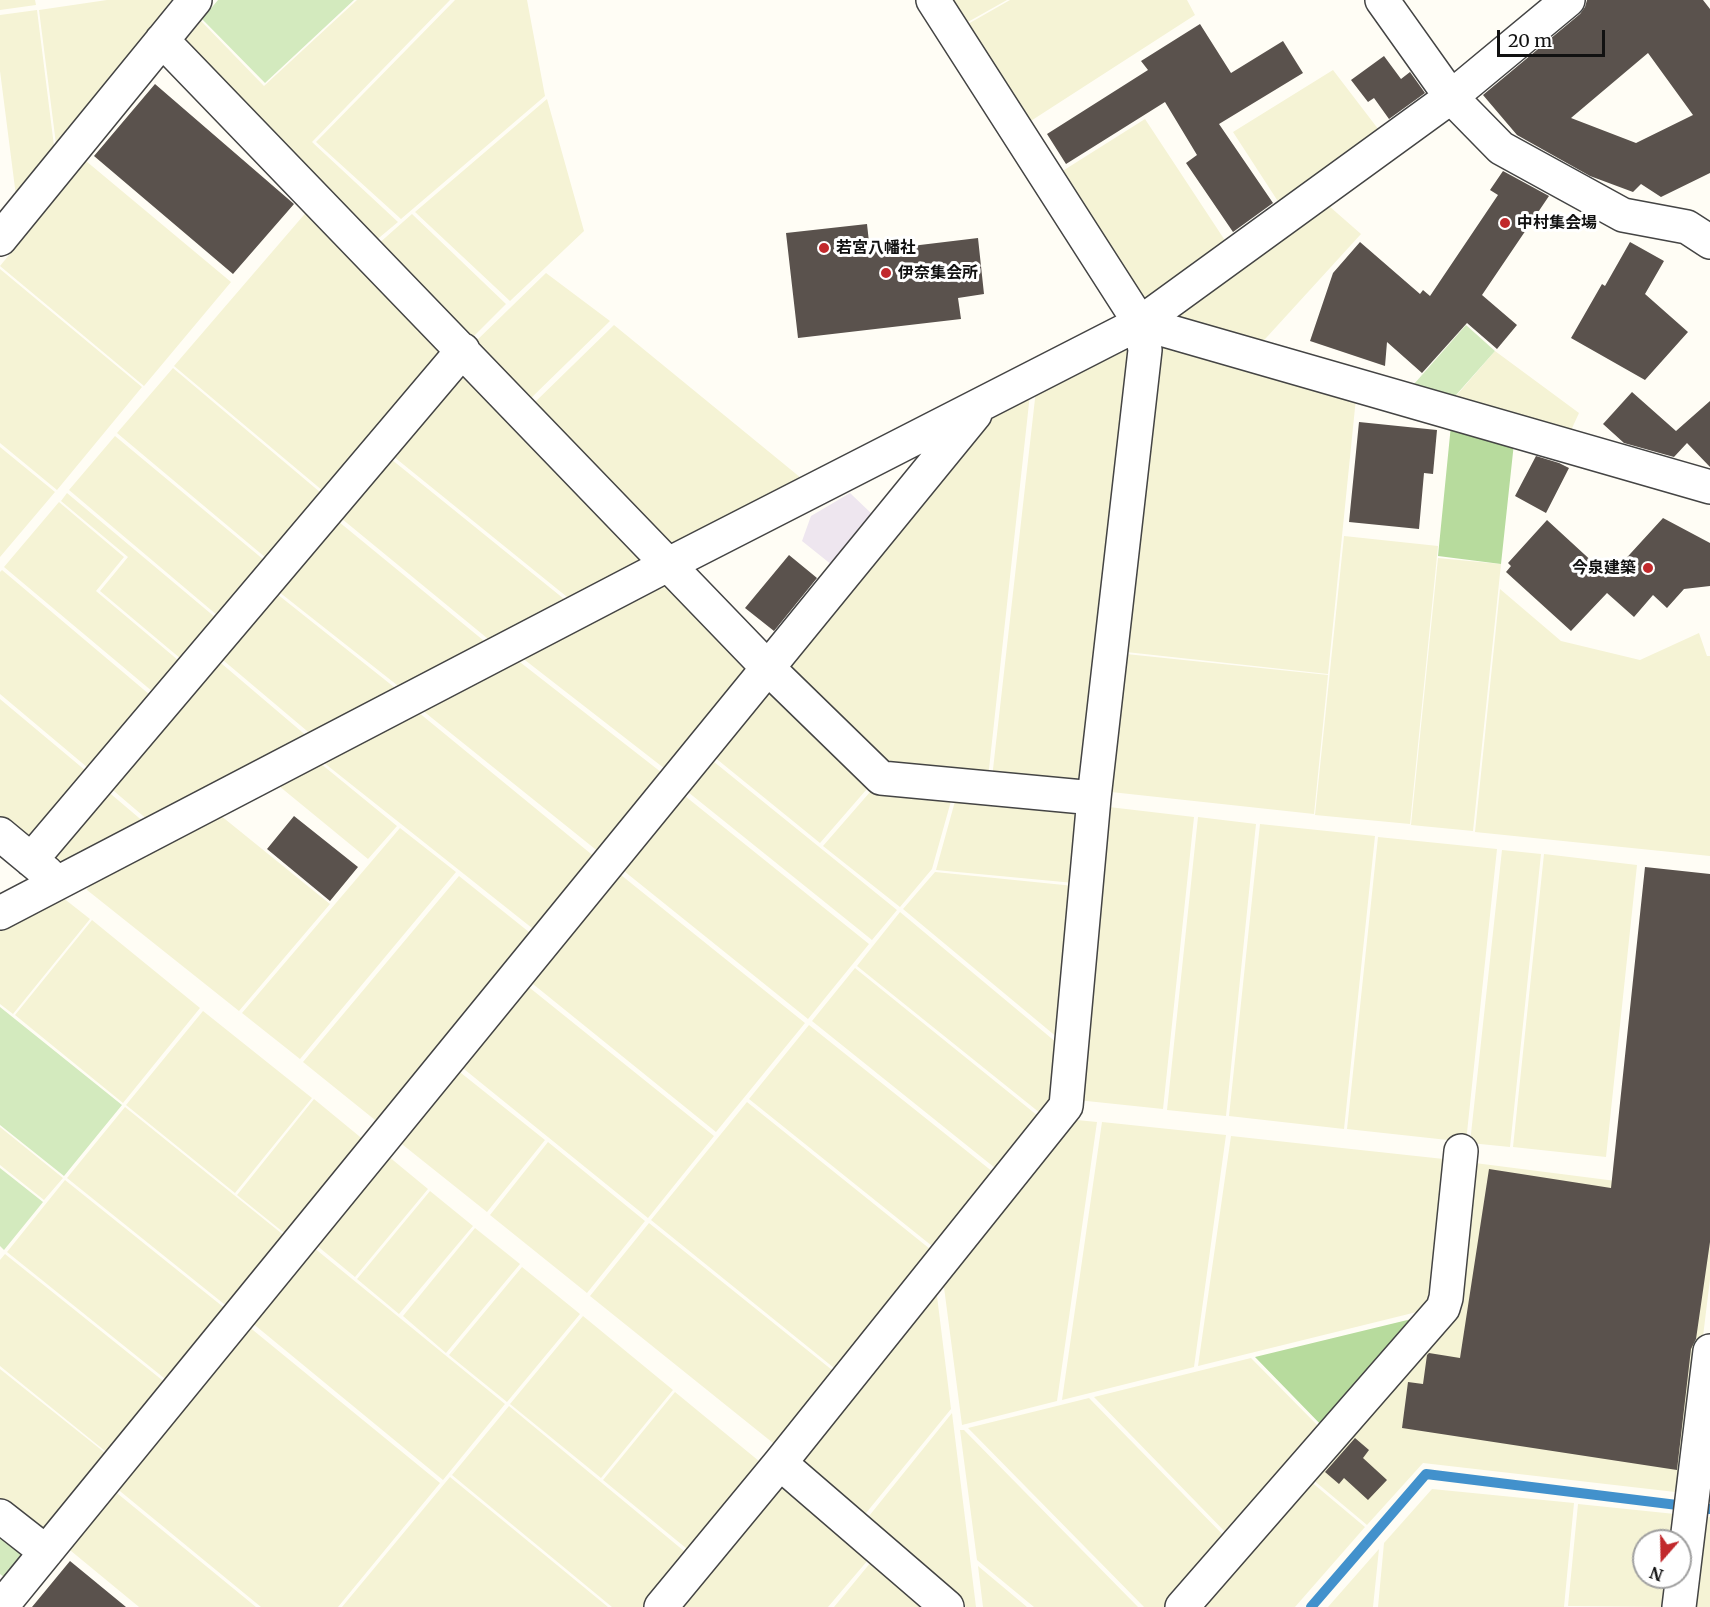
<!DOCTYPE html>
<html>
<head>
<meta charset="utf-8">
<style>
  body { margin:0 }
  #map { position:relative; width:1710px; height:1607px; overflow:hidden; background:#fffdf5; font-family:Merriweather,serif }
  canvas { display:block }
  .north { position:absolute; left:1632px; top:1529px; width:60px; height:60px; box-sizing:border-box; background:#fff; border:2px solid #a0a0a0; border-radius:50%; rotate:200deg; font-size:16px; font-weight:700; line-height:24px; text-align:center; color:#111 }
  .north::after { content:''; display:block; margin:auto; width:21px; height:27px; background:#c1292c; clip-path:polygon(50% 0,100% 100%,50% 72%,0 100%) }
  .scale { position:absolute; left:1497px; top:30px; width:108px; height:27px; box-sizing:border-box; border:3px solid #111; border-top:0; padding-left:8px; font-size:18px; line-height:21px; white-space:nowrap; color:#111; -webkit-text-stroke:4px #fff; paint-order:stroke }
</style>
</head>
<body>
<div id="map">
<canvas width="1710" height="1607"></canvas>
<div class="north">N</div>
<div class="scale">20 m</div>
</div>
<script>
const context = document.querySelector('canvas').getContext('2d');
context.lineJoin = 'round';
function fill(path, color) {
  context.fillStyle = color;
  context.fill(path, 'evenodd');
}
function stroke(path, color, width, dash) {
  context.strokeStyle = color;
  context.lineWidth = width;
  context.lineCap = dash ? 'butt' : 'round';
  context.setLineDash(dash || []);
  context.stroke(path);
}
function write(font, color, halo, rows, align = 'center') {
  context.font = font + ' Merriweather,"Noto Sans JP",serif';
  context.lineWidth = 6;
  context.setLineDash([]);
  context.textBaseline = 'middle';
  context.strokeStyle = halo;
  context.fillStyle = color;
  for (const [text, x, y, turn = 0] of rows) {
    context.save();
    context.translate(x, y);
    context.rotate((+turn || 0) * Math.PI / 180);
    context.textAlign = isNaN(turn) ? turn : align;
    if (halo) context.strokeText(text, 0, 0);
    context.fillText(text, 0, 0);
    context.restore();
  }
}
fill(new Path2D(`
  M850 493 873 515 832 565 802 541 811 516Z`), '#eee6ef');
fill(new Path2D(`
  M0 0H35L36 5 0 10Z
  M107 0H177L56 144 39 10Z
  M357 0H450L312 142 398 222 374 242 183 43 201 21 264 86Z
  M455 0H527L545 96 401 219 316 142Z
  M942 0H1007L959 27Z
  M1010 0H1187L1195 15 1023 126 961 28Z
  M37 10 54 146 16 196 0 71V15Z
  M1333 70 1382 134 1281 206 1233 132Z
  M547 99 584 231 510 301 415 212Z
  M1145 119 1228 245 1144 305 1053 177Z
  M86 161 231 282 144 386 0 266Z
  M1321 199 1361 234 1256 349 1167 323Z
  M309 209 450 353 329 496 174 366Z
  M412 214 506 304 469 341 377 245Z
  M0 269 142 387 57 490 0 443Z
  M546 273 610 321 528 401 473 344Z
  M614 325 801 478 668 547 532 405Z
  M1132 341 1085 787 992 778 1036 390Z
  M1160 341 1356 398 1328 674 1126 652Z
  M1495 351 1579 413 1567 439 1449 404Z
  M461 366 651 561 572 601 388 452Z
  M173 368 327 498 272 563 117 433Z
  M1030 394 988 778 888 767 782 666 988 413Z
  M115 436 270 565 224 621 69 490Z
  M0 447 55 492 0 557Z
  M386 455 569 603 493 643 336 514Z
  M67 493 222 623 187 664 100 591 128 557 61 501Z
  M59 502 124 557 96 591 185 666 159 697 4 567Z
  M333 517 489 645 402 689 274 588Z
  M1344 536 1438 546 1410 824 1315 815Z
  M1438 558 1501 564 1473 831 1411 825Z
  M2 570 156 700 94 773 0 694V572Z
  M668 580 754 669 669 772 521 657Z
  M1500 589 1561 641 1640 660 1699 633 1707 656H1710V856L1475 832Z
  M272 590 399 691 313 736 217 655Z
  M1126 654 1328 675 1314 814 1111 792Z
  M215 658 309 738 149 821 107 785Z
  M516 659 666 776 600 853 422 710Z
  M770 685 873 782 820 843 713 756Z
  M0 699 92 776 31 848 0 822Z
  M418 712 596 858 537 932 323 762Z
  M708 757 897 910 872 940 683 788Z
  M320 763 397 826 368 859 279 786Z
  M877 784 953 794 932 869 900 907 823 846Z
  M105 789 145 823 61 866 47 857Z
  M680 792 869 944 808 1019 619 867Z
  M957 794 1081 806 1074 883 936 870Z
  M1109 807 1194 817 1163 1109 1077 1100Z
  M220 815 330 904 239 1011 87 890 89 883Z
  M1198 817 1256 824 1226 1116 1167 1110Z
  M1260 824 1375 836 1344 1129 1229 1116Z
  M400 828 456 872 300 1059 242 1013Z
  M1378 837 1497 849 1466 1142 1347 1129Z
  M1502 850 1541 854 1510 1147 1470 1143Z
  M1544 854 1637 865 1606 1157 1513 1147Z
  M616 871 805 1023 716 1132 528 980Z
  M935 872 1074 886 1058 1038 903 909Z
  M459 876 534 936 380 1124 303 1062Z
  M62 897 90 919 13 1014 0 1004V928Z
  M900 912 1057 1043 1051 1109 1045 1117 857 966Z
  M92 920 200 1008 123 1103 15 1015Z
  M855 968 1043 1120 1000 1172 812 1021Z
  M525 984 714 1136 648 1218 459 1065Z
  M203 1011 312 1098 235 1193 126 1105Z
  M809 1025 998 1176 937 1250 749 1099Z
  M456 1069 545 1140 487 1212 398 1141Z
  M314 1099 365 1141 288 1236 237 1195Z
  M747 1102 935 1253 839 1372 651 1220Z
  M125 1107 286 1237 229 1308 67 1178Z
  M1067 1119 1097 1122 1057 1401 962 1425 942 1272Z
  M1102 1122 1226 1135 1194 1367 1062 1400Z
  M0 1127 63 1178 44 1200 0 1165Z
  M1231 1136 1453 1160 1437 1307 1198 1366Z
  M548 1142 645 1221 587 1293 490 1215Z
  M388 1156 428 1189 355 1277 315 1244Z
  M1467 1162 1710 1193V1279L1684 1493 1423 1463 1367 1525 1305 1473 1438 1324Z
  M65 1180 227 1310 169 1382 7 1252Z
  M430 1191 473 1226 399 1314 357 1279Z
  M649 1223 837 1374 778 1447 590 1296Z
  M475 1228 520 1264 446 1353 403 1316Z
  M313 1247 505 1404 443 1480 251 1322Z
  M5 1254 167 1384 110 1455 0 1366V1260Z
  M522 1267 580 1314 507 1402 449 1355Z
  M935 1280 951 1409 862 1518 794 1460Z
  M583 1316 673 1390 601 1478 510 1404Z
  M248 1326 440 1483 338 1607H261L115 1487Z
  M1251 1358 1325 1433 1232 1539 1094 1397Z
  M0 1369 109 1456 44 1536 0 1501Z
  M675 1392 765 1466 692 1553 603 1480Z
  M1089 1398 1230 1542 1173 1607H1144L968 1428Z
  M509 1406 690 1556 648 1607H612L452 1475Z
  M952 1413 976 1607H966L865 1521Z
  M960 1430H964L1138 1607H1034L977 1560Z
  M1303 1475 1365 1527 1295 1607H1188Z
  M450 1477 608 1607H342Z
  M778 1483 868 1560 828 1607H685L679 1602Z
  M112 1489 256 1607H139L65 1546Z
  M1432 1489 1574 1503 1564 1607H1378L1384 1543Z
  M1578 1504 1675 1514 1672 1541H1644V1577H1668L1665 1607 1568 1606Z
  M1701 1516 1710 1517V1607H1690Z
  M1379 1549 1373 1607H1328Z
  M871 1562 923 1607H834Z
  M978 1566 1027 1607H983Z`), '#f5f3d5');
fill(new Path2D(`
  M218 0H354L265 83 202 19Z
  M1466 325 1495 351 1448 404 1407 392Z
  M0 1007 122 1105 64 1176 0 1125Z
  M0 1168 43 1202 4 1250 0 1246Z
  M0 1529 30 1553 8 1580 0 1574Z`), '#d3eabe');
fill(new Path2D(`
  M1451 425 1514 443 1501 564 1438 556Z
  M1428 1315 1327 1431 1255 1357Z`), '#b7db9d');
stroke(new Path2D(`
  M1311 1607 1426 1474 1710 1509`), '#4291cc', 10);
fill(new Path2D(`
  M1587 0H1703L1710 9V173L1661 197 1641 184 1633 192 1590 176 1517 135 1483 95 1580 14 1585 7ZM1648 53 1693 115 1636 143 1571 118Z
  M1200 24 1231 73 1283 41 1303 73 1219 124 1273 203 1233 232 1186 163 1197 155 1165 102 1066 164 1047 134 1148 70 1141 61Z
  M1384 56 1401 79 1410 72 1425 93 1389 119 1374 98 1368 102 1351 80Z
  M155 84 294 204 233 274 94 156Z
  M1503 171 1549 196 1482 295 1517 325 1497 349 1467 323 1422 373 1387 342 1385 366 1310 341 1333 273 1360 242 1420 294 1423 290 1430 296 1498 195 1490 190Z
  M867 224 870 251 978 238 984 294 958 298 961 319 798 338 786 233Z
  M1630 242 1664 261 1645 294 1688 332 1645 380 1571 338 1602 284 1605 286Z
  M1632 392 1676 431 1710 401V467L1687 443 1674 457 1624 443 1603 424Z
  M1359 422 1437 430 1433 474 1424 473 1419 529 1349 522Z
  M1536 456 1559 463 1569 468 1546 513 1515 496Z
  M1663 518 1710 543V586L1684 589 1667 608 1653 595 1634 617 1607 593 1571 631 1506 572 1511 566 1508 563 1547 520 1609 577Z
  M789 555 817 578 774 631 745 608Z
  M294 816 358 867 330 901 267 849Z
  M1645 867 1710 874V1242L1696 1339 1691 1349 1677 1470 1402 1428 1408 1382 1423 1384 1427 1355 1429 1353 1460 1358 1489 1169 1611 1188Z
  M1355 1438 1369 1450 1363 1458 1387 1480 1368 1500 1344 1478 1339 1484 1325 1472Z
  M70 1561 126 1607H32Z`), '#5a524d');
const minor = new Path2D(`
  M1382 0 1451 97 1501 148 1623 215 1687 227 1710 242
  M162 40 767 667 881 778 1094 798
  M0 239 195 0
  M1140 323 1710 487
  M0 834 47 873
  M31 860 463 350
  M0 913 669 564 1140 323 1451 97 1568 0
  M780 1463 947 1607
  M0 1516 46 1552
  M1 1607 975 414
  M661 1607 780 1463 1066 1106 1094 798 1145 350 1140 323 933 0
  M1182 1607 1443 1308 1446 1298 1461 1151
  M1679 1607 1710 1351`);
stroke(minor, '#444', 36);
stroke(minor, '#fff', 33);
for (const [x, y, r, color] of [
  [1505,223,6,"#c1292c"],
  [824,248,6,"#c1292c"],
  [886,273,6,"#c1292c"],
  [1648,568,6,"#c1292c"]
]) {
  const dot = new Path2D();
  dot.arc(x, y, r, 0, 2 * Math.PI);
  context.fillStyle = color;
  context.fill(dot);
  stroke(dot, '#fff', 2);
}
write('bold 16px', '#111', '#fff', [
  ["中村集会場",1517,223],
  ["若宮八幡社",836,248],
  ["伊奈集会所",898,273],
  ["今泉建築",1636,568,"right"]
], 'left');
</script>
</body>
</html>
